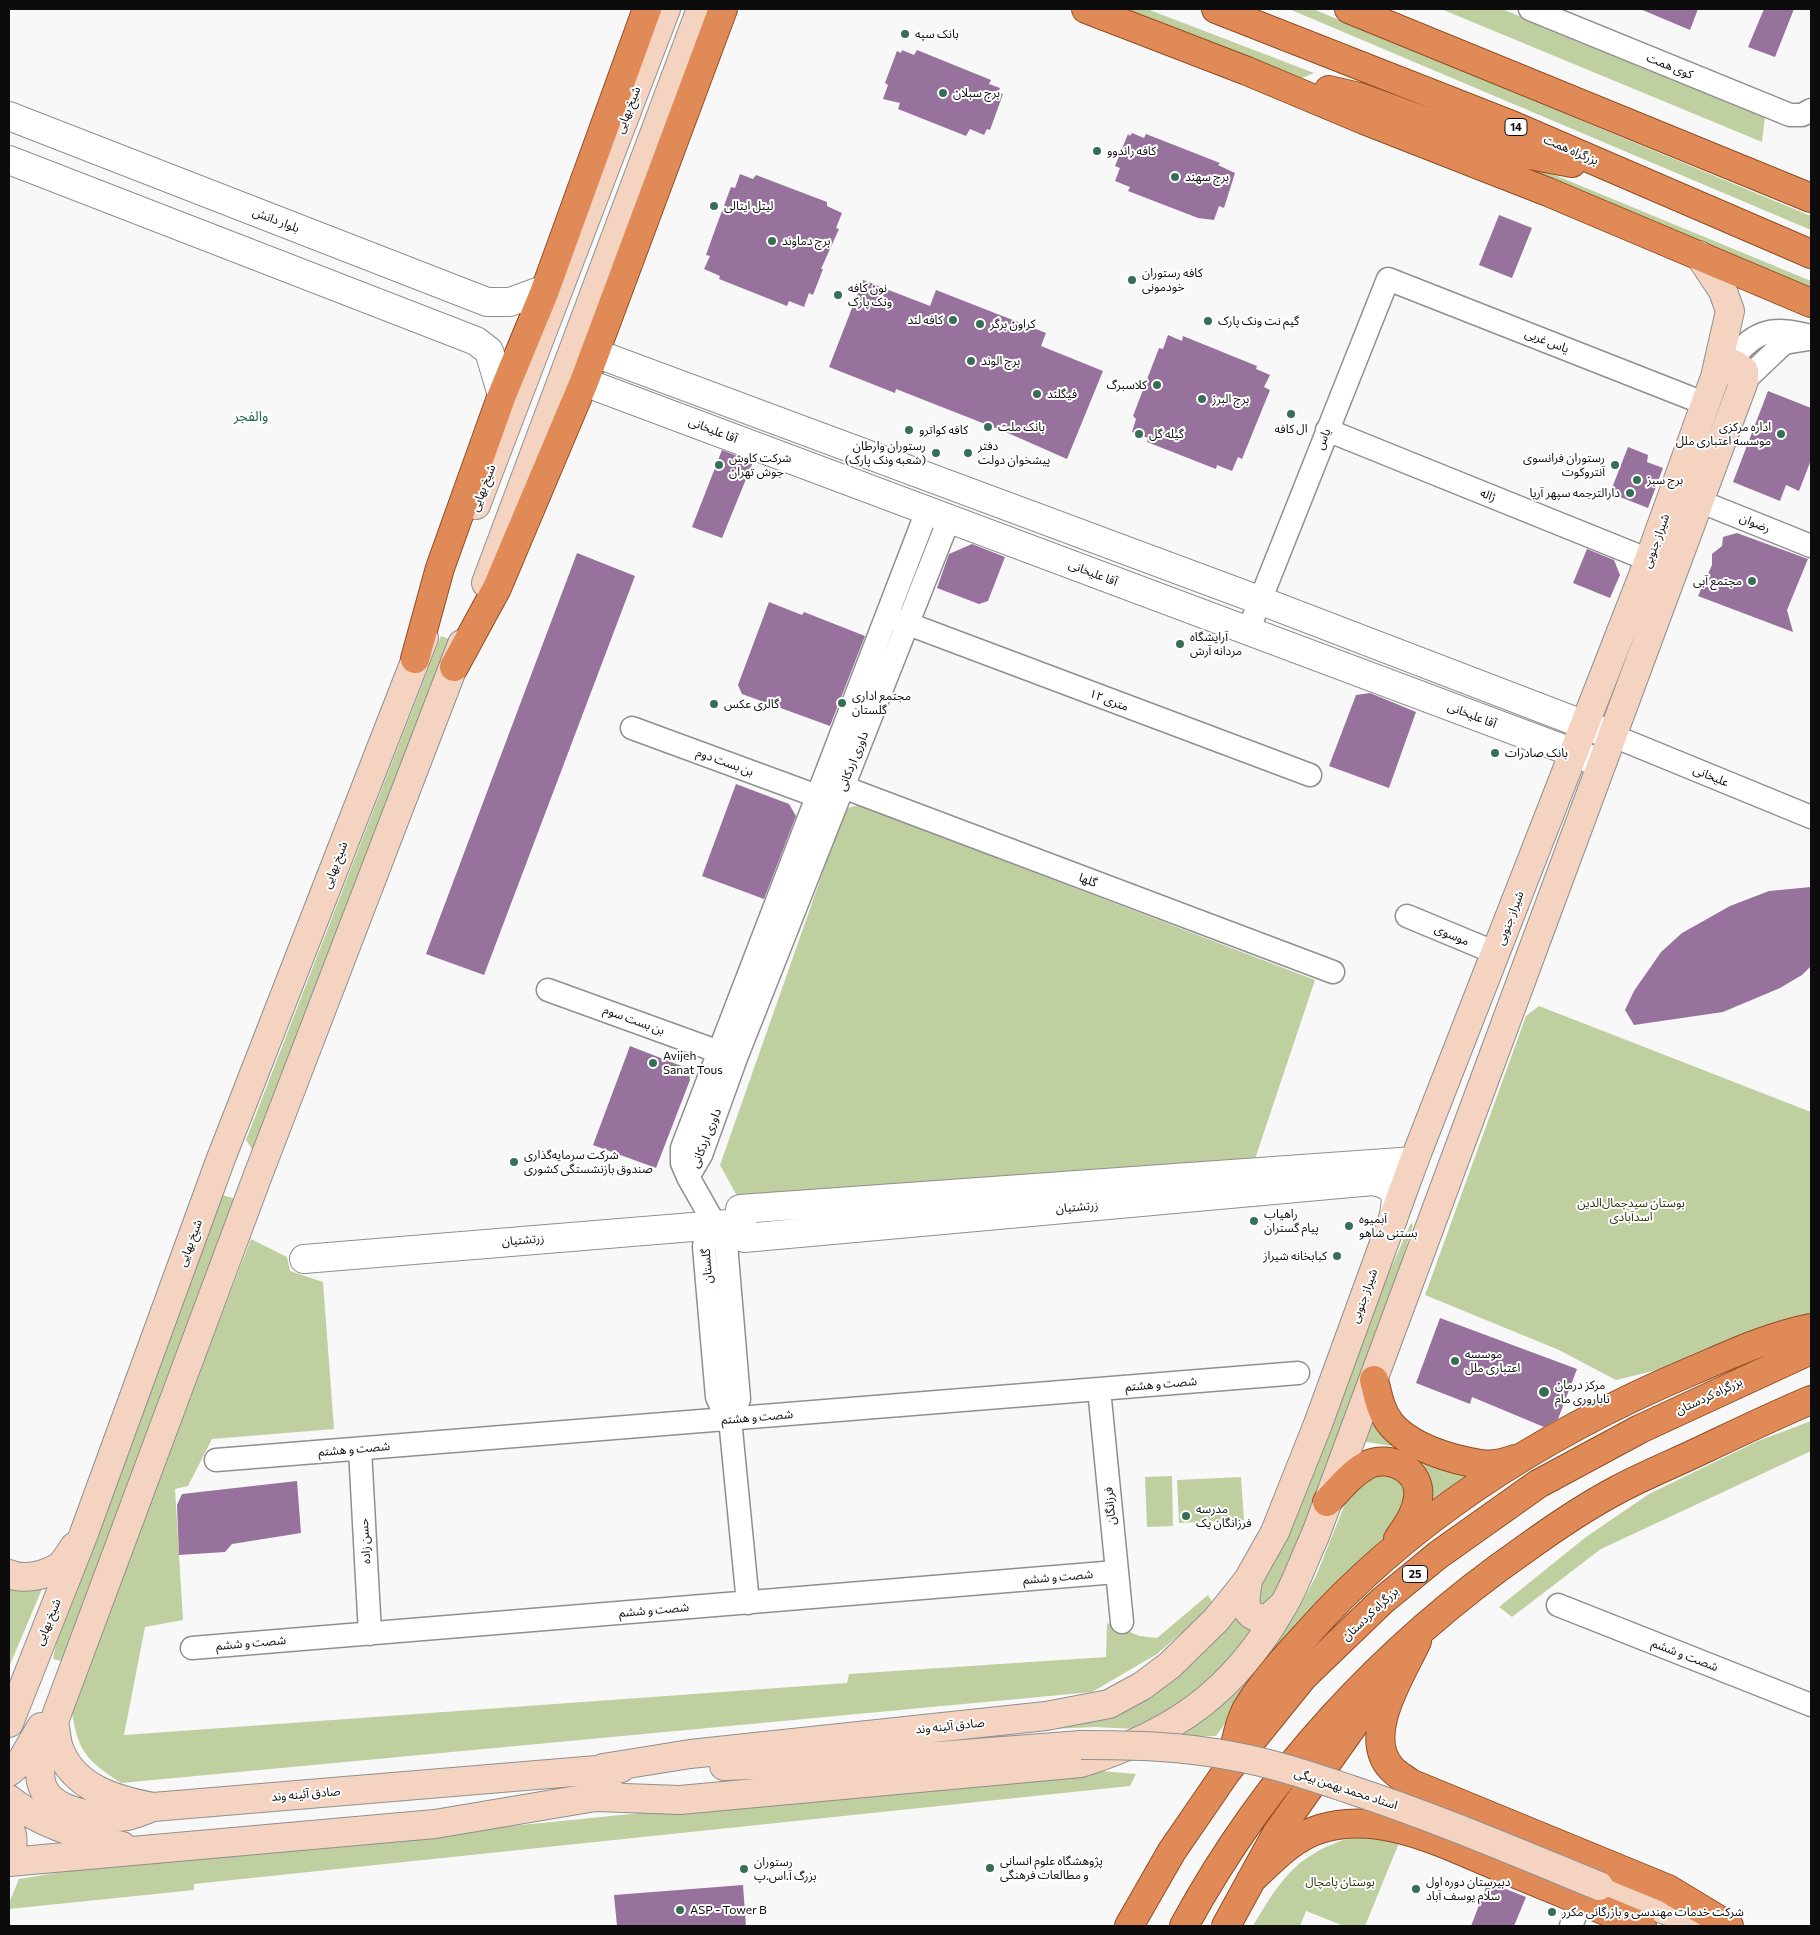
<!DOCTYPE html>
<html>
<head>
<meta charset="utf-8">
<style>
  body { margin:0 }
  #map { position:relative; width:1820px; height:1935px; overflow:hidden; background:#f8f8f9; font-family:Commissioner,sans-serif }
  canvas { display:block }
  .frame { position:absolute; inset:0; border:10px solid #0c0c0c; pointer-events:none }
</style>
</head>
<body>
<div id="map">
<canvas width="1820" height="1935"></canvas>
<div class="frame"></div>
</div>
<script>
const context = document.querySelector('canvas').getContext('2d');
context.lineJoin = 'round';
function fill(path, color) {
  context.fillStyle = color;
  context.fill(path, 'evenodd');
}
function stroke(path, color, width, dash) {
  context.strokeStyle = color;
  context.lineWidth = width;
  context.lineCap = dash ? 'butt' : 'round';
  context.setLineDash(dash || []);
  context.stroke(path);
}
function write(font, color, halo, rows, align = 'center') {
  context.font = font + ' Commissioner,"Noto Sans Arabic",sans-serif';
  context.lineWidth = 4;
  context.setLineDash([]);
  context.textBaseline = 'middle';
  context.strokeStyle = halo;
  context.fillStyle = color;
  for (const [text, x, y, turn = 0] of rows) {
    context.save();
    context.translate(x, y);
    context.rotate((+turn || 0) * Math.PI / 180);
    context.textAlign = isNaN(turn) ? turn : align;
    if (halo) context.strokeText(text, 0, 0);
    context.fillText(text, 0, 0);
    context.restore();
  }
}
fill(new Path2D(`
  M1118 9H1147L1314 73 1302 78Z
  M1289 9H1313L1811 216V230Z
  M1441 9H1502L1765 117 1762 142Z
  M1437 138 1516 159 1811 281V290Z
  M441 636 451 640 261 1148 252 1149 246 1140Z
  M858 805 1315 980 1255 1159 742 1205 720 1165 845 809Z
  M1539 1006 1811 1112V1313L1665 1368 1616 1380 1559 1350 1425 1295 1526 1016Z
  M222 1195 233 1198 237 1203 61 1661 53 1659 62 1616Z
  M1411 1223 1413 1225C1391 1297 1365 1366 1339 1436 1317 1496 1296 1555 1264 1610L1258 1612 1256 1596 1277 1553 1371 1313Z
  M251 1239 287 1257 290 1271 323 1282 334 1429 212 1439 188 1486 175 1489 183 1620 145 1627 124 1735 847 1683 849 1674 1106 1657 1107 1623 1140 1636 1157 1638 1208 1595 1214 1605 1157 1654 1092 1692 121 1783C88 1761 78 1753 72 1712L175 1434Z
  M1367 1412 1470 1473 1430 1501 1415 1461 1392 1446 1360 1441Z
  M1811 1421V1451L1601 1549 1512 1617 1499 1607 1586 1537 1649 1494 1758 1441Z
  M1376 1468 1404 1479 1409 1500 1390 1532 1354 1565 1286 1641 1216 1736 1176 1737 1276 1643 1295 1615 1316 1576 1349 1494Z
  M1172 1476 1173 1526 1147 1527 1145 1477Z
  M1241 1477 1244 1520 1179 1523 1177 1480Z
  M45 1582 9 1667V1584Z
  M1234 1613 1261 1630 1249 1648 1154 1730 1095 1727 1051 1729Z
  M1078 1769 1136 1774 1130 1786 194 1884V1890L9 1909V1903L19 1879 74 1870Z
  M1350 1838H1401L1365 1926H1344L1306 1911 1300 1926H1253C1280 1880 1297 1854 1350 1838Z`), '#c0cfa0');
fill(new Path2D(`
  M1640 9H1698L1690 30Z
  M1764 9H1794L1775 57 1748 47Z
  M902 50 914 55 917 50 991 80 989 84 1000 88 998 92 1003 94 990 130 987 129 984 135 970 129 966 136 898 109 900 103 883 99 888 85 885 83 897 51 901 53Z
  M1132 133 1144 138 1146 134 1220 163 1218 165 1235 173 1224 208 1219 206 1214 220 1198 218 1128 191 1130 187 1115 181 1120 168 1115 166 1128 134 1130 136Z
  M740 174 753 179 756 175 827 202V206L842 213 836 228 839 229 821 269H823L813 295 809 293 804 307 789 301 787 306 719 279 720 276 704 269 710 256 706 255 716 227 731 187 735 188Z
  M1499 215 1532 228 1512 278 1479 265Z
  M863 280 930 306 936 290 1046 333 1041 346 1103 371 1067 459 1008 433 896 389 895 393 829 367Z
  M1168 335 1182 341 1183 336 1257 366 1256 369 1270 375 1264 387 1270 390 1242 459 1238 457 1232 471 1217 465 1216 469 1147 442 1148 438 1132 432 1136 419 1133 416 1159 348 1163 349Z
  M1768 391 1811 408V460L1799 491 1786 485 1780 501 1733 482Z
  M1628 447 1648 455 1647 462 1663 468 1648 508 1610 493Z
  M722 450 753 462 722 538 692 527Z
  M1737 533 1808 559 1787 610 1793 632 1698 596 1712 565V554L1722 546 1723 537Z
  M972 544 1005 557 988 601 979 604 937 588 949 554Z
  M1587 549 1614 560 1620 575 1610 598 1573 583Z
  M577 553 635 576 484 975 426 954Z
  M769 602 802 615 804 612 865 636 830 726 742 694 738 685Z
  M1370 693 1416 712 1389 788 1329 766 1356 695Z
  M736 784 789 804 796 816 764 899 702 876Z
  M1811 887V966L1802 975 1780 988 1723 1012 1634 1025 1625 1010 1634 991 1661 952 1682 933 1730 906 1769 891Z
  M630 1046 689 1069 690 1080 656 1168 593 1145Z
  M1440 1318 1577 1369 1558 1419 1544 1427 1472 1397 1470 1404 1416 1383Z
  M297 1481 301 1533 232 1544 225 1552 179 1555 177 1505 182 1494Z
  M1488 1882 1526 1897 1514 1926H1471Z
  M743 1885 746 1926H617L614 1895Z`), '#97729c');
const minor = new Path2D(`
  M1530 9 1790 115H1802L1811 110
  M1727 366C1753 331 1769 325 1811 336
  M1744 381 1784 343 1809 339
  M1327 430 1649 560
  M1699 501 1811 546
  M895 619 1310 775
  M1248 631 1388 279 1706 404
  M632 728 817 796 843 787 1333 972
  M1611 735 1811 817
  M1407 916 1496 953
  M548 990 733 1057
  M688 1177 701 1155 736 1058 949 519
  M713 1223 706 1234 704 1247 717 1397 722 1408 730 1419 748 1603
  M1099 1389 1122 1622
  M730 1419 739 1399 726 1244 688 1177 682 1163V1148L927 511
  M360 1449 370 1634
  M216 1460 1298 1373
  M1558 1605 1811 1705
  M192 1648 1116 1572
  M1571 1926 1581 1900`);
const tertiary = new Path2D(`
  M9 116 487 302H510L545 289
  M9 160 476 341 489 351 502 395
  M595 353 1259 600 1611 735
  M584 382 1601 763
  M1393 1219C1398 1195 1398 1187 1373 1181L744 1238 740 1209 1414 1161
  M304 1259 741 1223`);
const secondary = new Path2D(`
  M476 505 666 9
  M486 583 701 9
  M9 1574C23 1580 46 1576 60 1566 65 1562 70 1553 74 1547
  M1248 1580C1245 1600 1240 1618 1268 1619L1284 1604
  M54 1721C56 1730 56 1740 59 1748 73 1788 116 1800 153 1807L621 1768
  M9 1723 83 1536 220 1161 424 638
  M724 1766 886 1760 1081 1745
  M603 1768 690 1754 1046 1716 1109 1704 1142 1686 1170 1665 1216 1620 1248 1580 1275 1532 1318 1424 1414 1161 1649 560 1715 377 1730 311 1723 291 1699 255
  M9 1772 20 1763 41 1727
  M596 1797 680 1800 1081 1763C1174 1734 1234 1692 1283 1606 1296 1584 1304 1559 1315 1536L1744 381V371L1734 364 1727 366 1715 377
  M9 1799C42 1826 82 1835 122 1846
  M153 1807C145 1810 136 1814 127 1816 103 1819 51 1814 42 1785 38 1774 41 1763 43 1751L258 1175 462 644
  M9 1828C16 1837 11 1852 9 1862
  M9 1862 435 1824 613 1794
  M1599 1886 1709 1926`);
const trunk = new Path2D(`
  M1086 9 1247 71 1364 120 1548 192 1811 303
  M1216 9 1514 126 1811 254
  M1349 9 1811 198
  M1329 90 1359 97 1503 150 1572 163
  M415 659 440 568 502 395 544 293 647 9
  M454 667 497 588 584 382 723 9
  M1374 1380C1378 1395 1380 1410 1390 1423 1409 1447 1452 1460 1481 1464 1493 1466 1504 1463 1515 1459
  M1327 1502C1340 1488 1351 1474 1367 1465 1390 1454 1422 1470 1418 1498 1416 1514 1407 1526 1398 1539
  M1417 1641C1402 1674 1361 1735 1391 1768 1396 1774 1404 1778 1410 1783L1668 1889 1729 1926
  M1232 1756C1236 1742 1239 1723 1246 1710 1262 1683 1284 1659 1305 1636 1410 1517 1549 1431 1694 1370 1732 1354 1770 1336 1811 1328
  M1251 1880C1271 1861 1293 1837 1320 1829 1384 1809 1451 1848 1509 1871 1553 1889 1598 1908 1642 1926
  M1129 1926 1172 1851 1227 1771 1303 1677 1382 1601 1438 1555 1538 1484 1640 1429 1811 1350
  M1184 1926C1266 1775 1384 1647 1525 1549 1554 1528 1585 1507 1617 1490 1645 1475 1675 1463 1704 1449 1740 1432 1775 1415 1811 1400
  M1226 1926 1277 1833 1387 1678`);
stroke(minor, '#8f8f90', 25);
stroke(tertiary, '#8f8f90', 30);
stroke(secondary, '#8f8f90', 30);
stroke(trunk, '#914c21', 30);
stroke(minor, '#fff', 22);
stroke(tertiary, '#fff', 28);
stroke(secondary, '#f4d4c0', 28);
stroke(trunk, '#e08b57', 28);
const secondaryBridge = new Path2D(`
  M1081 1745C1132 1745 1182 1746 1232 1756 1272 1763 1310 1776 1349 1789 1434 1817 1516 1852 1599 1886`);
stroke(secondaryBridge, '#8f8f90', 30, []);
stroke(secondaryBridge, '#f4d4c0', 28);
for (const [x, y, r, color] of [
  [905,34,5,"#366e56"],
  [943,93,5,"#366e56"],
  [1097,151,5,"#366e56"],
  [1175,177,5,"#366e56"],
  [714,206,5,"#366e56"],
  [772,241,5,"#366e56"],
  [1132,280,5,"#366e56"],
  [838,295,5,"#366e56"],
  [953,320,5,"#366e56"],
  [1208,321,5,"#366e56"],
  [980,324,5,"#366e56"],
  [971,361,5,"#366e56"],
  [1157,385,5,"#366e56"],
  [1037,394,5,"#366e56"],
  [1202,399,5,"#366e56"],
  [1291,414,5,"#366e56"],
  [988,427,5,"#366e56"],
  [909,430,5,"#366e56"],
  [1139,434,5,"#366e56"],
  [1781,434,5,"#366e56"],
  [936,453,5,"#366e56"],
  [968,453,5,"#366e56"],
  [719,465,5,"#366e56"],
  [1615,465,5,"#366e56"],
  [1637,480,5,"#366e56"],
  [1630,493,5,"#366e56"],
  [1752,581,5,"#366e56"],
  [1180,644,5,"#366e56"],
  [842,703,5,"#366e56"],
  [714,704,5,"#366e56"],
  [1495,753,5,"#366e56"],
  [653,1063,5,"#366e56"],
  [514,1162,5,"#366e56"],
  [1254,1221,5,"#366e56"],
  [1349,1226,5,"#366e56"],
  [1337,1256,5,"#366e56"],
  [1455,1361,5,"#366e56"],
  [1544,1392,6,"#366e56"],
  [1186,1516,5,"#366e56"],
  [990,1868,5,"#366e56"],
  [744,1869,5,"#366e56"],
  [1416,1889,5,"#366e56"],
  [680,1910,5,"#366e56"],
  [1552,1912,5,"#366e56"]
]) {
  const dot = new Path2D();
  dot.arc(x, y, r, 0, 2 * Math.PI);
  context.fillStyle = color;
  context.fill(dot);
  stroke(dot, '#fff', 2);
}
for (const [x, y, w] of [
  [1516,127,22],
  [1415,1574,25]
]) {
  const box = new Path2D();
  box.roundRect(x - w / 2, y - 8.5, w, 17, 4);
  context.fillStyle = '#fff';
  context.fill(box);
  stroke(box, '#0c0c0c', 1);
}
write('bold 11px', '#0c0c0c', null, [
  ["14",1516,127],
  ["25",1415,1574]
]);
write('12px', '#0c0c0c', '#fff', [
  ["بانک سپه",915,34],
  ["برج سبلان",953,93],
  ["کافه راندوو",1107,151],
  ["برج سهند",1185,177],
  ["لیتل ایتالی",724,206],
  ["برج دماوند",782,241],
  ["کافه رستوران",1142,273],
  ["خودمونی",1142,287],
  ["نون کافه",848,288],
  ["ونک پارک",848,302],
  ["کافه لند",943,320,"right"],
  ["گیم نت ونک پارک",1218,321],
  ["کراون برگر",990,324],
  ["برج الوند",981,361],
  ["کلاسبرگ",1147,385,"right"],
  ["فیگلند",1047,394],
  ["برج البرز",1212,399],
  ["بانک ملت",998,427],
  ["اداره مرکزی",1771,427,"right"],
  ["موسسه اعتباری ملل",1771,441,"right"],
  ["ال کافه",1291,429,"center"],
  ["کافه کواترو",919,430],
  ["گیله گل",1149,434],
  ["رستوران وارطان",926,446,"right"],
  ["(شعبه ونک پارک)",926,460,"right"],
  ["دفتر",978,446],
  ["پیشخوان دولت",978,460],
  ["شرکت کاوش",729,458],
  ["جوش تهران",729,472],
  ["رستوران فرانسوی",1605,458,"right"],
  ["آنتروکوت",1605,472,"right"],
  ["برج سبز",1647,480],
  ["دارالترجمه سپهر آریا",1620,493,"right"],
  ["مجتمع آبی",1742,581,"right"],
  ["آرایشگاه",1190,637],
  ["مردانه آرش",1190,651],
  ["مجتمع اداری",852,696],
  ["گلستان",852,710],
  ["گالری عکس",724,704],
  ["بانک صادرات",1505,753],
  ["Avijeh",663,1056],
  ["Sanat Tous",663,1070],
  ["شرکت سرمایه‌گذاری",524,1155],
  ["صندوق بازنشستگی کشوری",524,1169],
  ["راهیاب",1264,1214],
  ["پیام گستران",1264,1228],
  ["آبمیوه",1359,1219],
  ["بستنی شاهو",1359,1233],
  ["کبابخانه شیراز",1327,1256,"right"],
  ["موسسه",1465,1354],
  ["اعتباری ملل",1465,1368],
  ["مرکز درمان",1555,1385],
  ["ناباروری مام",1555,1399],
  ["مدرسه",1196,1509],
  ["فرزانگان یک",1196,1523],
  ["پژوهشگاه علوم انسانی",1000,1861],
  ["و مطالعات فرهنگی",1000,1875],
  ["رستوران",754,1862],
  ["بزرگ آ.اس.پ",754,1876],
  ["دبیرستان دوره اول",1426,1882],
  ["سلام یوسف آباد",1426,1896],
  ["ASP - Tower B",690,1910],
  ["شرکت خدمات مهندسی و بازرگانی مکرر",1562,1912]
], 'left');
write('12px', '#0c0c0c', '#fff', [
  ["کوی همت",1670,66,22],
  ["شیخ بهایی",628,110,-69],
  ["بزرگراه همت",1571,150,23],
  ["بلوار دانش",276,220,21],
  ["یاس غربی",1547,341,21],
  ["آقا علیخانی",713,430,21],
  ["یاس",1323,439,-68],
  ["شیخ بهایی",483,488,-69],
  ["ژاله",1488,495,22],
  ["رضوان",1755,523,22],
  ["شیراز جنوبی",1656,541,-70],
  ["آقا علیخانی",1093,573,21],
  ["۱۲ متری",1109,700,21],
  ["آقا علیخانی",1472,715,21],
  ["داوری اردکانی",853,761,-68],
  ["بن بست دوم",725,762,20],
  ["علیخانی",1711,776,22],
  ["شیخ بهایی",335,865,-69],
  ["گلها",1088,880,21],
  ["شیراز جنوبی",1510,918,-69],
  ["موسوی",1452,935,23],
  ["بن بست سوم",634,1020,20],
  ["داوری اردکانی",706,1138,-68],
  ["زرتشتیان",1077,1207,-5],
  ["زرتشتیان",523,1240,-5],
  ["شیخ بهایی",190,1243,-70],
  ["گلستان",707,1266,-94],
  ["شیراز جنوبی",1364,1296,-70],
  ["شصت و هشتم",1161,1384,-5],
  ["بزرگراه کردستان",1709,1396,-25],
  ["شصت و هشتم",757,1417,-5],
  ["شصت و هشتم",354,1449,-5],
  ["فرزانگان",1110,1506,-95],
  ["حسن زاده",365,1541,-93],
  ["شصت و ششم",1058,1577,-5],
  ["شصت و ششم",654,1610,-5],
  ["بزرگراه کردستان",1370,1614,-43],
  ["شیخ بهایی",48,1622,-68],
  ["شصت و ششم",251,1643,-5],
  ["شصت و ششم",1685,1655,21],
  ["صادق آئینه وند",950,1726,-6],
  ["استاد محمد بهمن بیگی",1346,1789,18],
  ["صادق آئینه وند",306,1794,-5]
]);
write('12px', '#2b360d', '#fff', [
  ["بوستان سیدجمال‌الدین",1631,1203],
  ["اسدآبادی",1631,1217],
  ["بوستان پامچال",1340,1882]
]);
write('14px', '#22654a', '#fff', [
  ["والفجر",251,416]
]);
</script>
</body>
</html>
